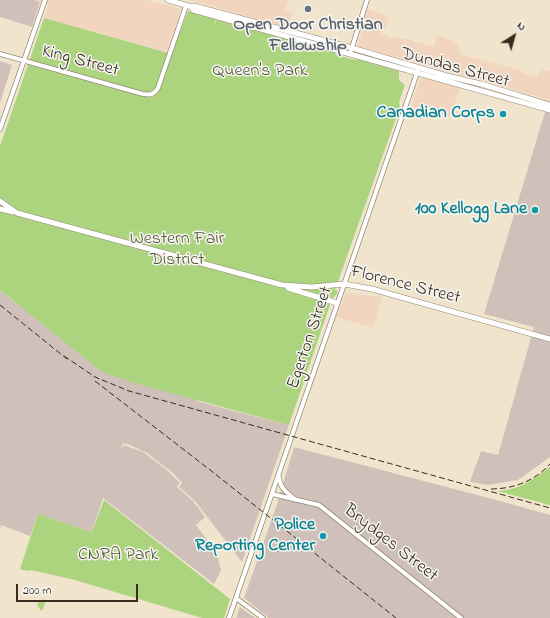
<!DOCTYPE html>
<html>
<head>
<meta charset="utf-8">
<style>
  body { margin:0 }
  #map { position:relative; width:550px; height:618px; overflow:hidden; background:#f0e5cc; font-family:"Indie Flower",sans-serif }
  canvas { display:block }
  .north { position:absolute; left:494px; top:16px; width:40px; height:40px; -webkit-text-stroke:3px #f6f6f2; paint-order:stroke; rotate:37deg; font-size:11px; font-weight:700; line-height:16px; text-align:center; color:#3b2a1e }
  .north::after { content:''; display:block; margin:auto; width:14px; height:18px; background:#3b2a1e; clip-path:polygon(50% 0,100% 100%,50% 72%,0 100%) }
  .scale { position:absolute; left:16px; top:584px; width:122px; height:18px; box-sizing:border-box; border:2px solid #3b2a1e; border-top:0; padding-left:5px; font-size:12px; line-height:14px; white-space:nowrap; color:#3b2a1e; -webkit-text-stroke:3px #f6f6f2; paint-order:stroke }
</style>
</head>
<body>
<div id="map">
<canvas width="550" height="618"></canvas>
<div class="north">N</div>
<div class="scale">200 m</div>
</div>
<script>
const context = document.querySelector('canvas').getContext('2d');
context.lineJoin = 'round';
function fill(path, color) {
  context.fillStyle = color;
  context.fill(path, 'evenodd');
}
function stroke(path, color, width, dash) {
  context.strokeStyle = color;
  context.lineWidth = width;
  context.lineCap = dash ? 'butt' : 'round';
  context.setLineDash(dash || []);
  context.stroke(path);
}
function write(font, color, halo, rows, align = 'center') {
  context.font = font + ' "Indie Flower",sans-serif';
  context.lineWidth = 3;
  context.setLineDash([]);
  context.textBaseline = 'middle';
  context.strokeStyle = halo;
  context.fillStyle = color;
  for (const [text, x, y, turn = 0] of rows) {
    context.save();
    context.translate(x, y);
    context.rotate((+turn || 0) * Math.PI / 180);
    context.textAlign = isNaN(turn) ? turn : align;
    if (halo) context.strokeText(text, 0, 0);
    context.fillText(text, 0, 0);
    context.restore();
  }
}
fill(new Path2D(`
  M34 0H148L181 9 167 52 44 18 48 4Z
  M191 0H288L285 10 292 12 288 28Z
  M367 9 389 16 385 30 383 29 381 34 394 38 395 36 403 39H407L434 47 437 35 458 43 460 54 520 70 524 73 538 77 541 69 550 71V100L358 46Z
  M421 77 460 86 451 117 442 115 441 117 411 107Z
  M346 293 382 297 373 328 336 317Z`), '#f2d5be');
fill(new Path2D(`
  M0 0H34L40 2 32 27 0 17Z
  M0 61 12 65 0 103Z
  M545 112 550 113V457L518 480 488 485 470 482 481 451 498 455 534 327 484 314Z
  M0 290 17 304 200 402 289 425 242 562 195 501 179 487 182 483 173 473 147 453 130 445 123 443 121 448H122L123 445 143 452 168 471 180 483 177 487 193 501 205 517 196 525 217 554 221 570 214 584 103 498 92 532 38 514 30 536 1 525 0 529Z
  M294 447 500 501 550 515V618H269L244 598 276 507Z
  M240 607 255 618H236Z`), '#cfc1ba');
fill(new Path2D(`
  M188 11 216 19 214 27 217 19 336 53 335 55 356 60 357 59 399 71V80L405 85 399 102 400 107 335 290H337V294L332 299 289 425 134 383 102 372 0 290V146L44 18 172 54Z
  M550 467V505L497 491C519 490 533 480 550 467Z
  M104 500 230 599 224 618H202L75 580 31 570 27 571 20 569 38 514 92 532Z
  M43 599 46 601 43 609 41 611 37 604Z`), '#acd47f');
const minor = new Path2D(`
  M0 54 143 94C150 95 154 95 158 88L186 6
  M350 54 367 0
  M0 129 45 0
  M279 477C280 488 287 493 296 500
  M272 494 319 505 461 618
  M236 598 263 618
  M229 618 418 70`);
const major = new Path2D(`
  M168 0 192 7 193 10 550 110
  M192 7 194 6 352 48 447 76 481 84 550 105
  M0 201 17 213 282 285 312 287 344 284 372 289 550 339
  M0 209 13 212
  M288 288 337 303`);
stroke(minor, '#968875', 5.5);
stroke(major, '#968875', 6);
stroke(minor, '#fff', 4);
stroke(major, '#fff', 5);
stroke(new Path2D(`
  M0 305 67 359
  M64 356 95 377 129 391 550 508
  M95 381 214 473 396 618
  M491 489C513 489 535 481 550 464`), '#3b2a1e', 1, [6, 3]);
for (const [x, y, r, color] of [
  [308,9,4,"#6b7280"],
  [503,114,4,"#0f9aa8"],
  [535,210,4,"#0f9aa8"],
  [323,536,4,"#0f9aa8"]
]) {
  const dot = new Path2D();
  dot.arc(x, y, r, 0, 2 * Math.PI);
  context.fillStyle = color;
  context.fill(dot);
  stroke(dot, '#f6f6f2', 1.5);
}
write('bold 18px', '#5b616d', '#f6f6f2', [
  ["Open Door Christian",308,26],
  ["Fellowship",308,47]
]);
write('18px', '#3b2a1e', '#f6f6f2', [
  ["King Street",80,62,15],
  ["Dundas Street",455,69,15],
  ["Florence Street",405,286,14],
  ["Egerton Street",311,338,-71],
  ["Brydges Street",390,544,38]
]);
write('18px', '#575436', '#f6f6f2', [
  ["Queen's Park",260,72],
  ["Western Fair",177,240],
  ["District",177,261],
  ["CNRA Park",118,556]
]);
write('bold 18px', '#0d838f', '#f6f6f2', [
  ["Canadian Corps",495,114],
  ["100 Kellogg Lane",527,210],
  ["Police",315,526],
  ["Reporting Center",315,547]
], 'right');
</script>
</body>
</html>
